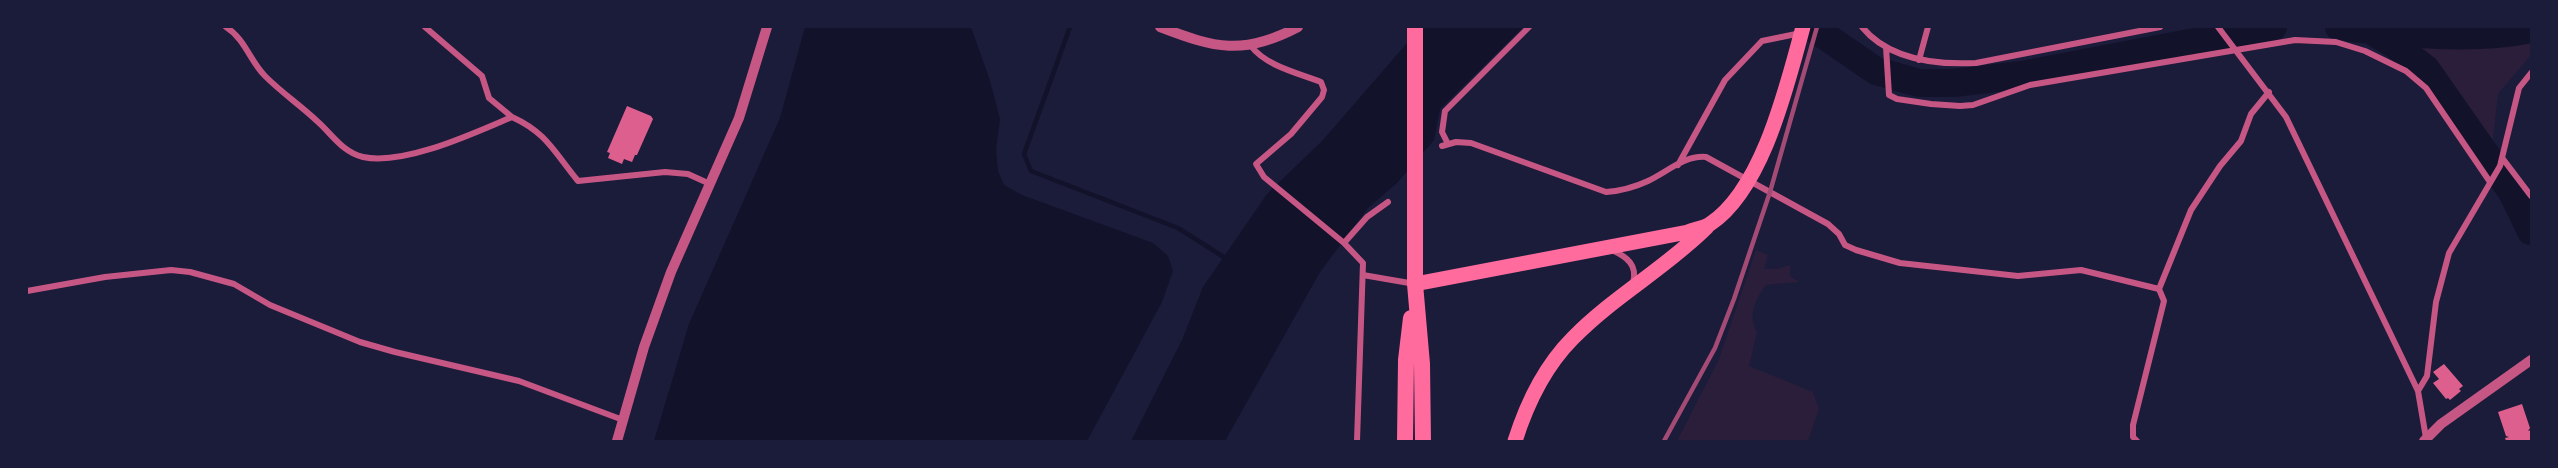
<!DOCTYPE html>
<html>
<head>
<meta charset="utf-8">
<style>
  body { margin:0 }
  #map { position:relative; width:2558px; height:468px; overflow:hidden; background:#1b1b3a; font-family:Inter,sans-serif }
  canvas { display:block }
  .frame { position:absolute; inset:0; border:28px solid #1b1b3a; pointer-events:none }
</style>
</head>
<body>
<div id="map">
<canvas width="2558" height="468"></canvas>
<div class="frame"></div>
</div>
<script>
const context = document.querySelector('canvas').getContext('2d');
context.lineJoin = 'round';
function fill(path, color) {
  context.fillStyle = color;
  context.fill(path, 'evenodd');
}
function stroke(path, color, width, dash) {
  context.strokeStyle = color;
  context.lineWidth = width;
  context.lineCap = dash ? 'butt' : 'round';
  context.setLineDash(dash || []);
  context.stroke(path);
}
fill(new Path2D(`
  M2401 38 2497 46 2531 39V55L2498 94 2493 139 2488 143C2460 102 2443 69 2400 40Z
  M1756 250 1768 255 1764 269H1777L1790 265V276L1799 282 1766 285C1756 299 1747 315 1757 332L1749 366 1813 392 1819 409 1808 441H1677L1719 359Z`), '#2a1e3b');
fill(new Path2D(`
  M805 27H971L990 81 1000 119 996 149 998 171 1004 185 1022 195 1153 243 1168 256 1173 271 1162 302 1087 441H654L689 324 780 118Z
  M1421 27H1523L1440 109 1434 140 1397 183 1368 208 1320 272 1225 441H1131L1182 340 1203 287 1267 194 1323 140Z`), '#12122b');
stroke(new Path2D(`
  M1070 27 1024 154 1031 171 1178 228 1227 259`), '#12122b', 4.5);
stroke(new Path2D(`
  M1812 27 1876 71 1919 83H1953L2022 75 2273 27
  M2339 27C2403 32 2468 42 2531 29
  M2370 30 2394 44 2426 69 2512 192 2531 231`), '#12122b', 28);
fill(new Path2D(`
  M627 106 651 116 653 119 637 155H635L632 162 624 159 622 164 608 158 610 153 607 152Z
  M2444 364 2463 386 2459 389 2461 391 2450 400 2448 398 2446 399 2433 383 2439 379 2433 372Z
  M2522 404 2530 428 2528 431 2531 430V441H2506L2505 438 2509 437 2506 436 2498 412Z`), '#dd5f8e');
stroke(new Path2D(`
  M226 27C245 39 250 61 265 76 282 93 300 105 317 121 332 134 342 152 363 157 404 166 474 133 512 117 547 133 554 152 578 181L665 172 688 174 710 184
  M425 27 482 76 489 98 512 117
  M1862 27C1889 60 1936 65 1976 63L2160 27
  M2218 27 2286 117 2418 391 2426 438
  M1251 46C1266 66 1298 73 1321 82L1324 90 1322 97 1291 134 1256 164 1264 177 1344 243 1363 263 1357 441
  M1886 47 1889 95 1897 99 1931 104 1960 106 1973 105 2030 85 2295 40 2336 42 2365 51 2406 71 2426 88 2490 182
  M1919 60 1928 27
  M1448 144 1442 132 1445 111 1529 27
  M1442 146 1456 142 1471 143 1606 192C1621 191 1635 187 1648 181 1667 172 1685 155 1706 157L1828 224 1839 234 1845 245 1856 250 1900 263 2018 276 2081 270 2159 289
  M2503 159 2531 196
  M1678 165 1725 80 1762 41 1801 33
  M1344 243 1367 217 1388 202
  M1612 250C1627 257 1638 265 1633 283
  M1363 275 1415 284
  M27 291 105 277 171 270 190 272 234 284 270 305 360 342 395 352 519 381 623 420
  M2418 391 2427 376 2436 302 2449 253 2500 166 2519 88 2531 73
  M2137 441 2133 437V425L2164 301 2159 289 2191 210 2220 166 2241 141 2251 114 2269 92`), '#c65784', 6);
stroke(new Path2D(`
  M1160 27C1215 48 1243 56 1298 27
  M617 441 644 347 671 272 739 118 767 27
  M2424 441 2441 424 2531 360`), '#c65784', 10);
stroke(new Path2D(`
  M1415 284 1688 232C1695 229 1704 228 1710 224 1763 189 1787 85 1803 27
  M1515 441C1527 403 1544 367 1573 338 1614 296 1666 268 1707 227`), '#ff6b9d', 15);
stroke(new Path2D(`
  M1415 27V284L1422 364 1423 441
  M1405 441 1406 360 1411 318`), '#ff6b9d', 16);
stroke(new Path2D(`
  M1664 441 1715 348 1734 299 1770 192 1817 27`), '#a44b75', 4.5);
</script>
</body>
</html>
